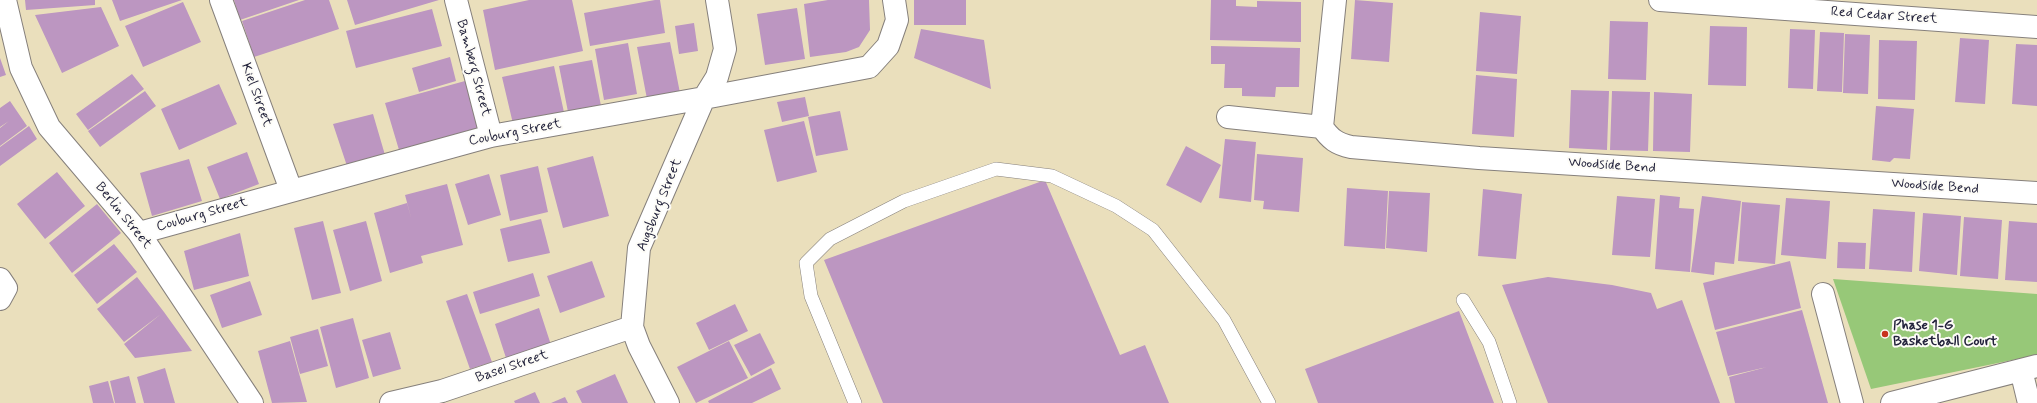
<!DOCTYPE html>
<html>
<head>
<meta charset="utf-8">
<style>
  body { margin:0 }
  canvas { display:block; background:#eadfbc }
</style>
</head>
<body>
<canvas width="2037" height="403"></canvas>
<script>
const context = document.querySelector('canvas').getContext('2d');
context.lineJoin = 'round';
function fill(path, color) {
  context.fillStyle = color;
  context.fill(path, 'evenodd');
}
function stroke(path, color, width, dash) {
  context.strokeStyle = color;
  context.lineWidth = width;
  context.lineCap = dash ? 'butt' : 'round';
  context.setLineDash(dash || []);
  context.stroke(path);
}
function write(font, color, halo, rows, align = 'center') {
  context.font = font + ' Mynerve,sans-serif';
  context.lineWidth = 4;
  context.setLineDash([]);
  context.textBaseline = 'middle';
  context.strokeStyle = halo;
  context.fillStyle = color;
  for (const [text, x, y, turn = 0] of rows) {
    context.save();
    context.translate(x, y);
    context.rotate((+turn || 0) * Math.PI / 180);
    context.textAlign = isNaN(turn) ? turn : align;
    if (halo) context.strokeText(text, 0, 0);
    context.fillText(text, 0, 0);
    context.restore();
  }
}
fill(new Path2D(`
  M1833 279 2037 294V355L1871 389Z`), '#97c878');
fill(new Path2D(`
  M25 0H95V5L26 10Z
  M112 0H182L120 21Z
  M234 0H299L240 20Z
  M305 0H329L339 29 254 57 242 21Z
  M347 0H439L355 25Z
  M529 0H572L583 51 495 70 483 10Z
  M655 0H660L665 33 590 46 584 13Z
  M828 0H869L870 30 859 47 846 52 810 57 804 4Z
  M914 0H966V25H914Z
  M1211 0H1236V6L1257 7V1L1301 2V42L1210 40Z
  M1355 0 1393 3 1389 62 1351 59Z
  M183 2 201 42 143 67 125 26Z
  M101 7 119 46 62 73 35 15Z
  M797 8 805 59 765 65 757 14Z
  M432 9 442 46 356 68 346 31Z
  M1480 12 1521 16 1517 74 1476 71Z
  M1610 21 1648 22 1646 80 1608 79Z
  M694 23 698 51 679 54 675 26Z
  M1710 26 1747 27 1746 86 1708 85Z
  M921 29 984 40 991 89 914 58Z
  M1790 29 1815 30 1813 89 1788 88Z
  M1820 32 1844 33 1842 92 1817 91Z
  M1845 34 1870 35 1868 94 1843 93Z
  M1960 38 1989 40 1985 104 1955 102Z
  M1879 40 1917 41 1915 100 1878 99Z
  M670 42 680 93 647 99 637 47Z
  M628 43 637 94 604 100 595 49Z
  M2016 44 2037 45V106L2012 104Z
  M1211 46 1300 48 1299 87H1276L1275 97 1242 96V88H1224L1225 64H1211Z
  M450 57 456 81 419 92 412 68Z
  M0 58 6 75 0 77Z
  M592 60 602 111 569 117 559 66Z
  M554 66 565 117 514 128 502 77Z
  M132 74 144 89 88 130 76 114Z
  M1476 75 1517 79 1514 137 1472 134Z
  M465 81 478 128 399 150 385 103Z
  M219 84 237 124 179 150 161 109Z
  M1571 90 1609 91 1607 150 1569 148Z
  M145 91 156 106 100 147 88 131Z
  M1612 91 1650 92 1648 151 1610 150Z
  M1654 92 1692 94 1690 152 1653 151Z
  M805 97 809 116 782 122 777 102Z
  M10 101 27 126 0 146V128L9 121 0 127V108Z
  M1876 106 1914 109 1910 159 1894 158 1890 162 1872 160Z
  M840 111 848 150 816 156 808 117Z
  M373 114 385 155 347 166 333 124Z
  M804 121 817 172 777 182 764 130Z
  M29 126 37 139 0 166V147Z
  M1225 139 1256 142 1251 202 1219 198Z
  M1186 146 1221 165 1201 203 1166 185Z
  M247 152 259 184 220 199 207 167Z
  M1257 154 1303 158 1299 212 1263 209 1264 201 1254 200Z
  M593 156 609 216 563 228 547 168Z
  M189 159 202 201 152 216 140 173Z
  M538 166 548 212 510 221 500 175Z
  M57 172 85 206 45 239 17 204Z
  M489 174 501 215 468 225 455 184Z
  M1045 180 1120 355 1145 345 1169 403H883L824 260Z
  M447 184 463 245 421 256 423 263 390 273 374 213 407 203 412 221 405 195Z
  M1347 188 1388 191 1385 249 1344 246Z
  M1483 189 1522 194 1516 259 1478 256Z
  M1389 191 1430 193 1427 252 1386 248Z
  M1660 195 1680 197 1679 208 1694 209 1690 272 1655 269Z
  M1617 196 1655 199 1650 257 1612 255Z
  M1702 196 1741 201 1734 264 1715 262 1714 275 1691 272Z
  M1786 198 1830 201 1826 259 1781 255Z
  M1742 202 1780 205 1775 264 1738 261Z
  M97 204 121 233 72 273 49 243Z
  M1873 209 1915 212 1912 272 1869 269Z
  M1923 213 1961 216 1957 275 1919 271Z
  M1964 217 2002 220 1998 279 1960 276Z
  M541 219 550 253 508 262 500 229Z
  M323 221 341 293 312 300 294 228Z
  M366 221 382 281 350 291 333 230Z
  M2009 221 2037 223V282L2005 280Z
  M240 233 249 276 194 290 184 251Z
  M1838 242 1866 243 1865 269 1837 268Z
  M114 244 137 272 97 304 74 275Z
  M592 261 605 297 560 313 547 276Z
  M1790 261 1801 308 1715 330 1703 283Z
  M533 273 540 296 480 314 473 292Z
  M137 277 164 312 192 351 135 358 124 344 161 314 124 342 97 309Z
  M1548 277 1612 285 1651 293 1657 309 1682 300 1720 403H1548L1502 285Z
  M250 281 262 315 222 328 210 295Z
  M467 294 492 362 470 369 446 301Z
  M735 304 748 331 709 350 696 323Z
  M539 308 551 345 507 361 495 324Z
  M1802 310 1828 403H1735L1729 377 1767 367 1728 376 1716 332Z
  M1459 311 1494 403H1318L1305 369Z
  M353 318 369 378 336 388 320 327Z
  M318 329 328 366 300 374 290 337Z
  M390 332 401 369 373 377 362 340Z
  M760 333 775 363 751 376 734 345Z
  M290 341 307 402 272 403 258 351Z
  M729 341 748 378 696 403 677 367Z
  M165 368 175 403H144L137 377Z
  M771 368 781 389 752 403H709L708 401Z
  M615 374 628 403H582L576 391Z
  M129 376 136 403H115L110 381Z
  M108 381 114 403H93L89 386Z
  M535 392 540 403H515L514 401Z
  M565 397 568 403H551Z`), '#bc96c1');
const service = new Path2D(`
  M1463 300 1489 342 1510 403
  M855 403 811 296 806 263 830 239 904 201 996 169 1052 176 1116 206 1153 230 1224 320 1269 403`);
const minor = new Path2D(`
  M5 0 21 68 49 127 139 233 252 403
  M221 0 291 190
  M456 0 491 136
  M1335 0 1322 127C1330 139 1337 144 1351 147L1479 158 2037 193
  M1660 0 2037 27
  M1228 117 1322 127
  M139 233 491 136 704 98 869 67 888 46 897 20 894 0
  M0 279 6 288 0 299
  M1823 294 1852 403
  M2021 370 2029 403
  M391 403 442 391 632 327
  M668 403 639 346 632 327 639 248 704 98 717 77 725 49 717 0
  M1892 403 2037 366`);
stroke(service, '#86807c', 14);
stroke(minor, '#86807c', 24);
stroke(service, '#fff', 13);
stroke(minor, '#fff', 22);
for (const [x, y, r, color] of [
  [1885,334,4,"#c8321e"]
]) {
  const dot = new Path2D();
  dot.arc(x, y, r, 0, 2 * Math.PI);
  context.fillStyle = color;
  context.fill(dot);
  stroke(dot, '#fdfcf7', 1.5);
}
write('14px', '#22223b', '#fdfcf7', [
  ["Red Cedar Street",1884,16,4],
  ["Bamberg Street",473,68,75],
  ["Kiel Street",256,95,70],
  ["Couburg Street",515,133,-11],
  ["Woodside Bend",1612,166,4],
  ["Woodside Bend",1935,187,4],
  ["Augsburg Street",660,205,-68],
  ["Couburg Street",202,215,-16],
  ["Berlin Street",123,216,51],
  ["Basel Street",512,367,-19]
]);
write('bold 14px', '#22223b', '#fdfcf7', [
  ["Phase 1-G",1893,326],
  ["Basketball Court",1893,342]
], 'left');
</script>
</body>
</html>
